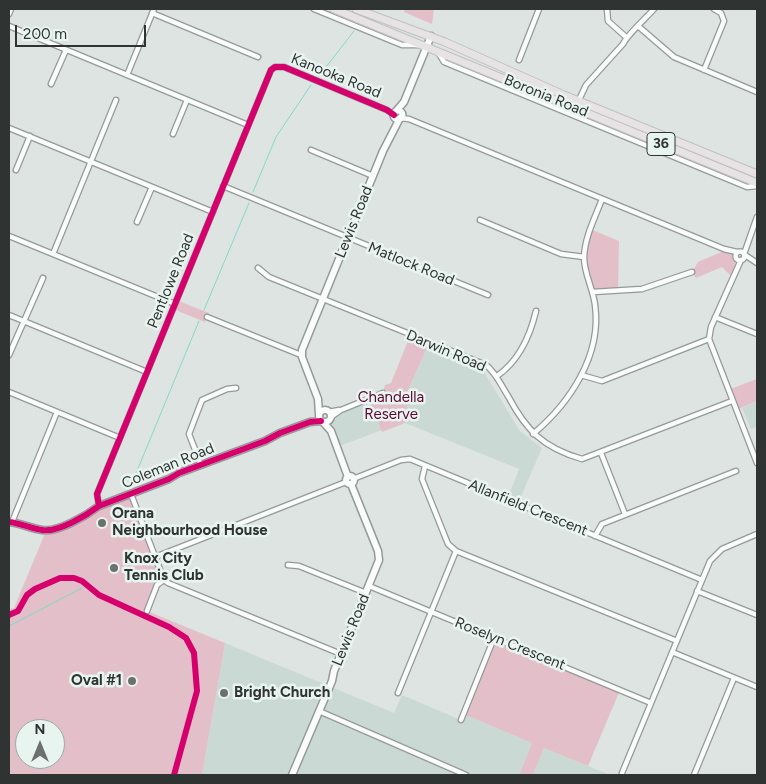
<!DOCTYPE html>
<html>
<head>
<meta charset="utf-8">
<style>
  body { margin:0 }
  #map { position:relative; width:766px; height:784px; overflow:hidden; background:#dee4e2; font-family:Figtree,sans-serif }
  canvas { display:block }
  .frame { position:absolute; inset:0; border:10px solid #2f3332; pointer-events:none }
  .north { position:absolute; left:15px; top:719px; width:50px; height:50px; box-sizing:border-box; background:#e8f4f0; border:1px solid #9ea7a4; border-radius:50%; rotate:0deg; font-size:14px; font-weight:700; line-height:20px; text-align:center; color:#2f3332 }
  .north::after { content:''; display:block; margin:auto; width:18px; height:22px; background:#6c7170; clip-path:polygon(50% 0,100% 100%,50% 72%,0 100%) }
  .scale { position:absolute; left:15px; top:25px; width:131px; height:22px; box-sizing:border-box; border:2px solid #2f3332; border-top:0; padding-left:6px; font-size:15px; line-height:18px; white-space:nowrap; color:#2f3332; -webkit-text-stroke:4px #e8f4f0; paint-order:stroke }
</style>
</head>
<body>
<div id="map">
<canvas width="766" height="784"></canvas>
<div class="frame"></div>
<div class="north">N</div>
<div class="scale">200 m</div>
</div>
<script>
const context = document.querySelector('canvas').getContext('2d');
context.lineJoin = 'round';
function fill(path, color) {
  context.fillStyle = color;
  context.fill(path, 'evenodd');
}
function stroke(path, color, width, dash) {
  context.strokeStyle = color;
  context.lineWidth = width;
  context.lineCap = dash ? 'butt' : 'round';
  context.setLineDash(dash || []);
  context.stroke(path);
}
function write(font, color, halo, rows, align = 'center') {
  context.font = font + ' Figtree,sans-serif';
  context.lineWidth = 5;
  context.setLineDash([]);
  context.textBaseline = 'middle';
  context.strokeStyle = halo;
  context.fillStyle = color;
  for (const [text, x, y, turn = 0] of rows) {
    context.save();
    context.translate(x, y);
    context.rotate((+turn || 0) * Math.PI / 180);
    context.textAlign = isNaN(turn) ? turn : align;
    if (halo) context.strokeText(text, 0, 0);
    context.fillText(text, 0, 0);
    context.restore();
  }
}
fill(new Path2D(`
  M427 348 484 372 520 431 542 448 520 499 509 495 519 469 405 423 409 388Z
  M369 399 382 430 337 447 331 431V417Z
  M757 401V427L751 429 742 408Z
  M225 643 394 713 402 695 461 720 463 714 532 743 519 775H202Z
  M544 748 610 775H533Z`), '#cbd9d5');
fill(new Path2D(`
  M405 9H434L432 24 404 12Z
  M590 229 619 241 618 290 593 292 584 261Z
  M726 250 736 258 732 277 722 267 696 278 692 272 698 262Z
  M176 300 209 313 205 322 173 309Z
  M410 336 430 341 409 388 405 423 382 432 369 399 383 393 385 385 391 383Z
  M757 379V401L736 410 728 390Z
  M131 494 164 580 159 584 147 611 225 643 202 775H9V609L14 608 46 531ZM25 729H55V759H25Z
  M494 638 620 690 588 766 544 748 533 775H519L532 743 463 714Z`), '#e2bfc9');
stroke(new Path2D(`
  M319 76 354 31
  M253 192 276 137 311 85
  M204 310 249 203
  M132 483 199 321
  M9 626 82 588`), '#80dac6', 1);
const street = new Path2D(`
  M314 9 402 45H419
  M607 9 608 21 626 37
  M152 13 258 57
  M9 14 11 9
  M9 26 248 125
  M638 26 674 57 757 92
  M438 52 444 62 747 187 757 186
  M519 60 539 9
  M704 70 724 21 721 13 714 9
  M127 75 154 9
  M51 84 66 50
  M578 102 586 85 623 44C627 35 646 18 654 9
  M401 118 409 119 724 249 737 252
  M9 128 213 212
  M173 134 187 100
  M311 150 373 176
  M16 170 30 136
  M223 186 488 295
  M480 220 561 254 584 257
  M137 222 152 187
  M9 236 175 304
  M735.5 256a4.5 4.5 0 1 1 9 0a4.5 4.5 0 1 1-9 0Z
  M53 254 116 100
  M744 254 757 217
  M745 255 757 263
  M741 260 711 327 709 339 757 463
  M258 268 269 277 486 365C496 373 501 385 508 396 526 430 543 448 582 459L732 401
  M593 292 642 289 692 272
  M9 315 147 372
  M207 317 301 355
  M715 317 757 334
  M9 355 43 278
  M581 375 602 381 709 339
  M497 376C519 361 530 336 536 311
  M9 392 120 438
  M329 412 339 410
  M331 417 341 410 383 393
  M533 434C570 403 602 355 595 305 593 288 584 274 584 257 585 236 595 218 602 199
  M601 453 625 514
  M201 465 189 434 202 400 227 389 236 388
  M353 479 401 460 410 459 702 580
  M131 494 164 580 157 585 147 611
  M99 506 97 494 271 70 275 67H284L387 110 394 115
  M12 522 57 412
  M595 536 602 524 736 471
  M456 551 677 641
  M155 557 346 482
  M288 565 299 566 366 593
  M164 580 168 583 341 654
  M369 586 651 703
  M697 591 757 615
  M672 652 757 687
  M398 693 456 551 448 544 422 479 425 466
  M319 711 466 775
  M461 720 494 638
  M622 773 710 561 722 549 757 534
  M694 775 734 678`);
const secondary = new Path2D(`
  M397 110 404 102 431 36
  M393.5 115a4.5 4.5 0 1 1 9 0a4.5 4.5 0 1 1-9 0Z
  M319 416a6 6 0 1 1 12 0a6 6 0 1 1-12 0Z
  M319 414 318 399 302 357V350L383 151 400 118
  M323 422 331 431 348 477
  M346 480a4 4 0 1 1 8 0a4 4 0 1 1-8 0Z
  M9 522C16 522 33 529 42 530 58 533 87 515 99 506L169 479 179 473 265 441 280 433 310 422 321 421
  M292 775 332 681 334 671 379 560 378 551 351 484`);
const primary = new Path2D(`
  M334 9 757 183
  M356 9 445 42 564 95 757 174`);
stroke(street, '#959a99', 7);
stroke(secondary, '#959a99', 9);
stroke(primary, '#bec1c0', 9);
stroke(street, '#fafbfb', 4.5);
stroke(secondary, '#fafbfb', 6);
stroke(primary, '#e7e3e5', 7);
stroke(new Path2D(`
  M99 506 97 494 271 70 275 67H284L387 110 394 115
  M9 522C16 522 33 529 42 530 58 533 87 515 99 506L169 479 179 473 265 441 280 433 310 422 321 421
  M9 615 18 611 27 595 35 589 60 578H74L82 581 99 595 169 627 186 638 194 653 197 691 174 775`), '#d6006c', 6);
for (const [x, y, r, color] of [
  [102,523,5,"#6c7170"],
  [114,568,5,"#6c7170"],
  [132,681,5,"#6c7170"],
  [224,693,5,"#6c7170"]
]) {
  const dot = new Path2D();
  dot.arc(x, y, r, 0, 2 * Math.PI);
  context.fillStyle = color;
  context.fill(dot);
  stroke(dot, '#e8f4f0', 2);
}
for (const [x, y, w] of [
  [661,144,28]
]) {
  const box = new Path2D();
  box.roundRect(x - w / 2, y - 11.5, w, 23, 4);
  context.fillStyle = '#e8f4f0';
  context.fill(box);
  stroke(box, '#2f3332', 1);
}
write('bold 14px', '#2f3332', null, [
  ["36",661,144]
]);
write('15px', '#2f3332', '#e8f4f0', [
  ["Kanooka Road",336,76,22],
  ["Boronia Road",546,96,22],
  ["Lewis Road",354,222,-68],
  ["Matlock Road",411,264,22],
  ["Pentlowe Road",171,281,-68],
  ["Darwin Road",446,351,23],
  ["Coleman Road",168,466,-22],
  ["Allanfield Crescent",528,508,22],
  ["Lewis Road",351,630,-68],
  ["Roselyn Crescent",510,644,22]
]);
write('15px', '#5c052e', '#e8f4f0', [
  ["Chandella",391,398],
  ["Reserve",391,415]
]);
write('bold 15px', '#2f3332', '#e8f4f0', [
  ["Orana",112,514],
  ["Neighbourhood House",112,531],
  ["Knox City",124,559],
  ["Tennis Club",124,576],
  ["Oval #1",122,681,"right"],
  ["Bright Church",234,693]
], 'left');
</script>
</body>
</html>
